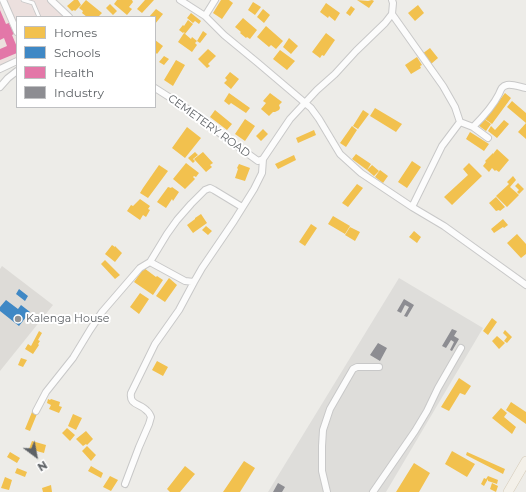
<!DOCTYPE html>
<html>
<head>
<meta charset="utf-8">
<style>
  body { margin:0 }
  #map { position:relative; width:526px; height:492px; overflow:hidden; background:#edece8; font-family:Montserrat,sans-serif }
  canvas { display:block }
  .legend { position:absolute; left:16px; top:16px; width:140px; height:92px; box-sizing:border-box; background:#fff; border:1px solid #bfc0c2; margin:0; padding:5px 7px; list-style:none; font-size:12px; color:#5e6266 }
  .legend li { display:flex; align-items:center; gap:8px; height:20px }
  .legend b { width:20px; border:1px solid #bfc0c2 }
  .north { position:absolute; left:16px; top:436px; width:40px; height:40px; -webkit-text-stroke:3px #fff; paint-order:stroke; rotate:148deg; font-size:11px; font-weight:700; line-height:16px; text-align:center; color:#5e6266 }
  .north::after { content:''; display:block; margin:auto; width:14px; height:18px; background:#5e6266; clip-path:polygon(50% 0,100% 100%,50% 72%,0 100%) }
</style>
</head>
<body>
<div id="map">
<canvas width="526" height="492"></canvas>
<ul class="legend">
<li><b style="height:11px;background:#f2c14e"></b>Homes</li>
<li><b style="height:11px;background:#3f88c5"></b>Schools</li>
<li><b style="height:11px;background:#e377a8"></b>Health</li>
<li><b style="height:11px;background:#8d8d92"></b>Industry</li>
</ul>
<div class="north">N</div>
</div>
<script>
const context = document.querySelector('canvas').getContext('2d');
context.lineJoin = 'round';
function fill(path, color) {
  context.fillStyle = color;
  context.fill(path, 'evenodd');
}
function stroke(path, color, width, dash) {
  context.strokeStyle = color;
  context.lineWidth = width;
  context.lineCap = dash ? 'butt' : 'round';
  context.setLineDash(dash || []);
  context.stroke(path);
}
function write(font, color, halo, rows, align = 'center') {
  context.font = font + ' Montserrat,sans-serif';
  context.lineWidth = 4;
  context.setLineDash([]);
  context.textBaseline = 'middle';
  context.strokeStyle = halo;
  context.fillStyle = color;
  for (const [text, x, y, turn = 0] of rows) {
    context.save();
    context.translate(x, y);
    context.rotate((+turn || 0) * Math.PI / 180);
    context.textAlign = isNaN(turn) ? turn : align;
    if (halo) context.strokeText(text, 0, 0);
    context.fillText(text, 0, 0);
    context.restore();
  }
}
fill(new Path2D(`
  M399 278 483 328 386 492H268Z`), '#deddda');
fill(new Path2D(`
  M2 266 53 305 0 371V269Z`), '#dddbd7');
fill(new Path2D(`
  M0 0H47L66 17H17V57L6 62 0 69Z`), '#ece0de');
fill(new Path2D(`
  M74 0H78L81 5 75 11 74 10 72 11 67 6Z
  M86 0 102 13 98 17H87L82 13 83 11 79 8Z
  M117 0H132L133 2 129 7 132 9 127 15 114 4Z
  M145 0H154L142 13 137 9Z
  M221 0H229L233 3 222 19 213 13Z
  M357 0 368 1 372 0 374 1 369 8Z
  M253 2 261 7 255 15 248 10Z
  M326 3 340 13 335 21 329 16 328 18 320 12Z
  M110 4 117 11 113 15 106 8Z
  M418 5 424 13 415 21 408 13Z
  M351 6 355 9 350 16 346 13Z
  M156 9 163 14 155 24V17H149Z
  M263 9 270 15 264 23 257 17Z
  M191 13 201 21 199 24 195 21 193 23 187 18Z
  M243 18 257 30 250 39 247 37 246 38 240 33 241 32 235 27Z
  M188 20 193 24 185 34 184 32 183 33 179 30 183 25 184 26Z
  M266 26 283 41 276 49 271 45 269 47 257 37Z
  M203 31 207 34 200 43 197 41Z
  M184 33 191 39 192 37 197 41 195 43 197 45 192 52 178 42Z
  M326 33 335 40 324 56 322 55 320 58 312 52Z
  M289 38 298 46 291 54 283 47Z
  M155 40 163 46 157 54 155 52Z
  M430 48 438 58 431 64 422 54Z
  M208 49 216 56 208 64 210 66 207 68 198 59Z
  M280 50 295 61 287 70 273 59Z
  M164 56 169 59 164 65 159 62Z
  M417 57 422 65 420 66 421 68 411 74 405 65Z
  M176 60 185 65 173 86 164 80Z
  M230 72 239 79 231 89 224 83 227 80 225 78Z
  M229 93 250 108 246 113 231 103 229 105 224 101Z
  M270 93 282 102 279 105 280 108 279 110 275 112H273L269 116 261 109 266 103 263 101Z
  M505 93 511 98 492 124 485 119Z
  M512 101 526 113V139L518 132 526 123 507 107Z
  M375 108 402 124 396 132 370 116Z
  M215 110 232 124 227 130 210 117Z
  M363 110 369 114 358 129 353 126Z
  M483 118 491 124 486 131 478 125Z
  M245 119 255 126 245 141 235 134Z
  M504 120 509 124 497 138 488 131 491 126 495 130Z
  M352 126 357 130 346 147 340 143Z
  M187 127 201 138 185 158 172 148Z
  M263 129 268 134 261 141 256 136Z
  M314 130 316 135 298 143 296 138Z
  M470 132 489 144 484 151 466 139Z
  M497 149 509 160 499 172 496 170 495 171 492 168 489 172 483 166 486 162 485 161 493 153V154Z
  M195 152 198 155 193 159 195 161 193 163 188 158Z
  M203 152 213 163 210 165 212 167 206 172 194 159Z
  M356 154 371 164 367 170 352 159Z
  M294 155 296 160 278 169 275 164Z
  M412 161 421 167 407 188 398 182Z
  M186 163 199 173 196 177 194 176 193 177 195 179 185 189 173 179Z
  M469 163 482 176 452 205 444 197 468 175 463 169Z
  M239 164 250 168 245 181 235 178 238 169 237 168Z
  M159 165 168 171 148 198 140 193 143 188Z
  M372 165 379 171 374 176 367 170Z
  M380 170 388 176 383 183 375 177Z
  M513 176 516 180 510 187 519 195 507 207 496 196 509 184 507 182Z
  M518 183 524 189 519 194 517 192 519 190 515 186Z
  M357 184 363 188 348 207 342 203Z
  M168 187 171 188 172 187 179 192 173 201 172 199 166 208 157 202Z
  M496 197 505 207 500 211 499 210 496 211 489 203Z
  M140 199 150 206 148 209 150 210 146 217 143 215 140 220 127 211 131 205 133 206Z
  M201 214 207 223 193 233 187 225 195 219V218Z
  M333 216 350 226 345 234 328 224Z
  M503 219 508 225 504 228 503 227 494 233 491 229Z
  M311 224 317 228 305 246 299 242Z
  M206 226 212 231 208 235 202 230Z
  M350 227 360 232 355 241 345 235Z
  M414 231 421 237 417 243 409 237Z
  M517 234 526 244V254L521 258 507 243Z
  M112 245 115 247V246L122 253 115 262 105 254Z
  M105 260 120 275 115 279 101 264Z
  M144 268 156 277 157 276 163 280 153 295 134 282Z
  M169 278 177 285 165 302 156 296Z
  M140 293 149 299 139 314 130 307Z
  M492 318 497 322 488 335 483 331Z
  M505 330 512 337 507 343 504 341 507 337 503 333Z
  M39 331 42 333 38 340 40 341 38 344 39 345 33 354 25 349 28 344 31 346Z
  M497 336 505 343 499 349 492 341Z
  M21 358 27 360 23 367 18 365Z
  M157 361 168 367 163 376 152 370Z
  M459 378 471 386 465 395 460 393 449 411 441 407Z
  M48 399 50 400 51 399 60 402 59 406 62 407 59 413 49 409 51 405 47 403Z
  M511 402 526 412V424L506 410Z
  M501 408 507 413 504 417 516 427 512 434 492 418Z
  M32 412 37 414 30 431 25 429Z
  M73 414 82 418 76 430 68 426Z
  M67 428 75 435 70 441 62 433Z
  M86 431 93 439 87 445 86 444 83 446 76 439Z
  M32 441 46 445 44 453 29 449Z
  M87 446 96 455 91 461 82 451Z
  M452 451 475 464 467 477 445 464Z
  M10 452 20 458 17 463 7 457Z
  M467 452 505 469 503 474 466 455Z
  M244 461 255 468 240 492H223Z
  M414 463 430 473 419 492H396Z
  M91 466 103 473 101 478 88 471Z
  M185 466 195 474 180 492H170L167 489Z
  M17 468 27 472 25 477 15 473Z
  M110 476 118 480 111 491 103 487Z
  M488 476 498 480 497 484 488 481V479L484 486 481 484 484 478 486 479Z
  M5 477 12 480 9 490 1 488Z
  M492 483 498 486 496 492 490 489Z
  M51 485 52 492H43L42 488Z`), '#f2c14e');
fill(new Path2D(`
  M19 289 28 296 25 301 16 294Z
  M6 300 18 309 21 305 30 312 19 326 0 311V307Z`), '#3f88c5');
fill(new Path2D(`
  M0 10 6 24 9 23 14 34 12 35 17 47V53L0 60V49L7 46 4 38 0 40Z`), '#e377a8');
fill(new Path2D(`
  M404 299 414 305 407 317 404 316 409 307 405 305 401 313 397 311Z
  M452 329 457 331 454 336 459 339 452 351 450 350 454 342 451 340 446 348 442 346Z
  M378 343 387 348 380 361 370 355Z
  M278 483 285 487 282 492H273Z`), '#8d8d92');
const lane = new Path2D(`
  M23 0 33 3 39 17`);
const street = new Path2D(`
  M3 0 17 32
  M51 0 69 17
  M180 0 205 16
  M215 0 205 16 224 35 258 63 311 108 319 119 340 154 361 173 412 207 444 226 526 285
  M392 14 393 3 392 0
  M0 69 17 61
  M0 87 8 78 17 71
  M155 88 194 113 222 135 258 161 263 159
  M460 122 473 127 488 138
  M473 127C483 117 493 106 499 94 501 89 502 86 507 85 513 84 520 87 526 88
  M150 262 185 281 194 282 202 268 234 221 254 189 262 173 263 159 290 119 317 90 335 74 356 51 385 23 392 14 443 86 455 107 460 122 442 146 412 207
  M36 411 46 392 73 358 90 330 102 312 140 268 150 262 167 234 177 220 191 204 205 190 210 188 214 190 242 207
  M125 484 139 447 149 424 151 417C150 415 149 412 147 411 141 403 129 406 131 393L155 344 179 310 194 282
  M327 492 322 471V446L323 430 330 409 353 369 357 367H379
  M373 492 415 431 427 411 438 388 461 348`);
const primary = new Path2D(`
  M508 492 526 461`);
stroke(lane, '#c8c8c8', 4.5);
stroke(street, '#c8c8c8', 8);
stroke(primary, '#d4cab8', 10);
stroke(lane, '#fcfcfc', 3);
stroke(street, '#fcfcfc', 6);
stroke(primary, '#f3f0e9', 9);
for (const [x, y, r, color] of [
  [18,319,4,"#909294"]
]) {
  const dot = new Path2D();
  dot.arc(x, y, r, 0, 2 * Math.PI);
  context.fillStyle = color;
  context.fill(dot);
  stroke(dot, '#fff', 1.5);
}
write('11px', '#5e6266', '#fff', [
  ["CEMETERY ROAD",209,126,36]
]);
write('11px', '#5e6266', '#fff', [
  ["Kalenga House",26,319]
], 'left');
</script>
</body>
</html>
